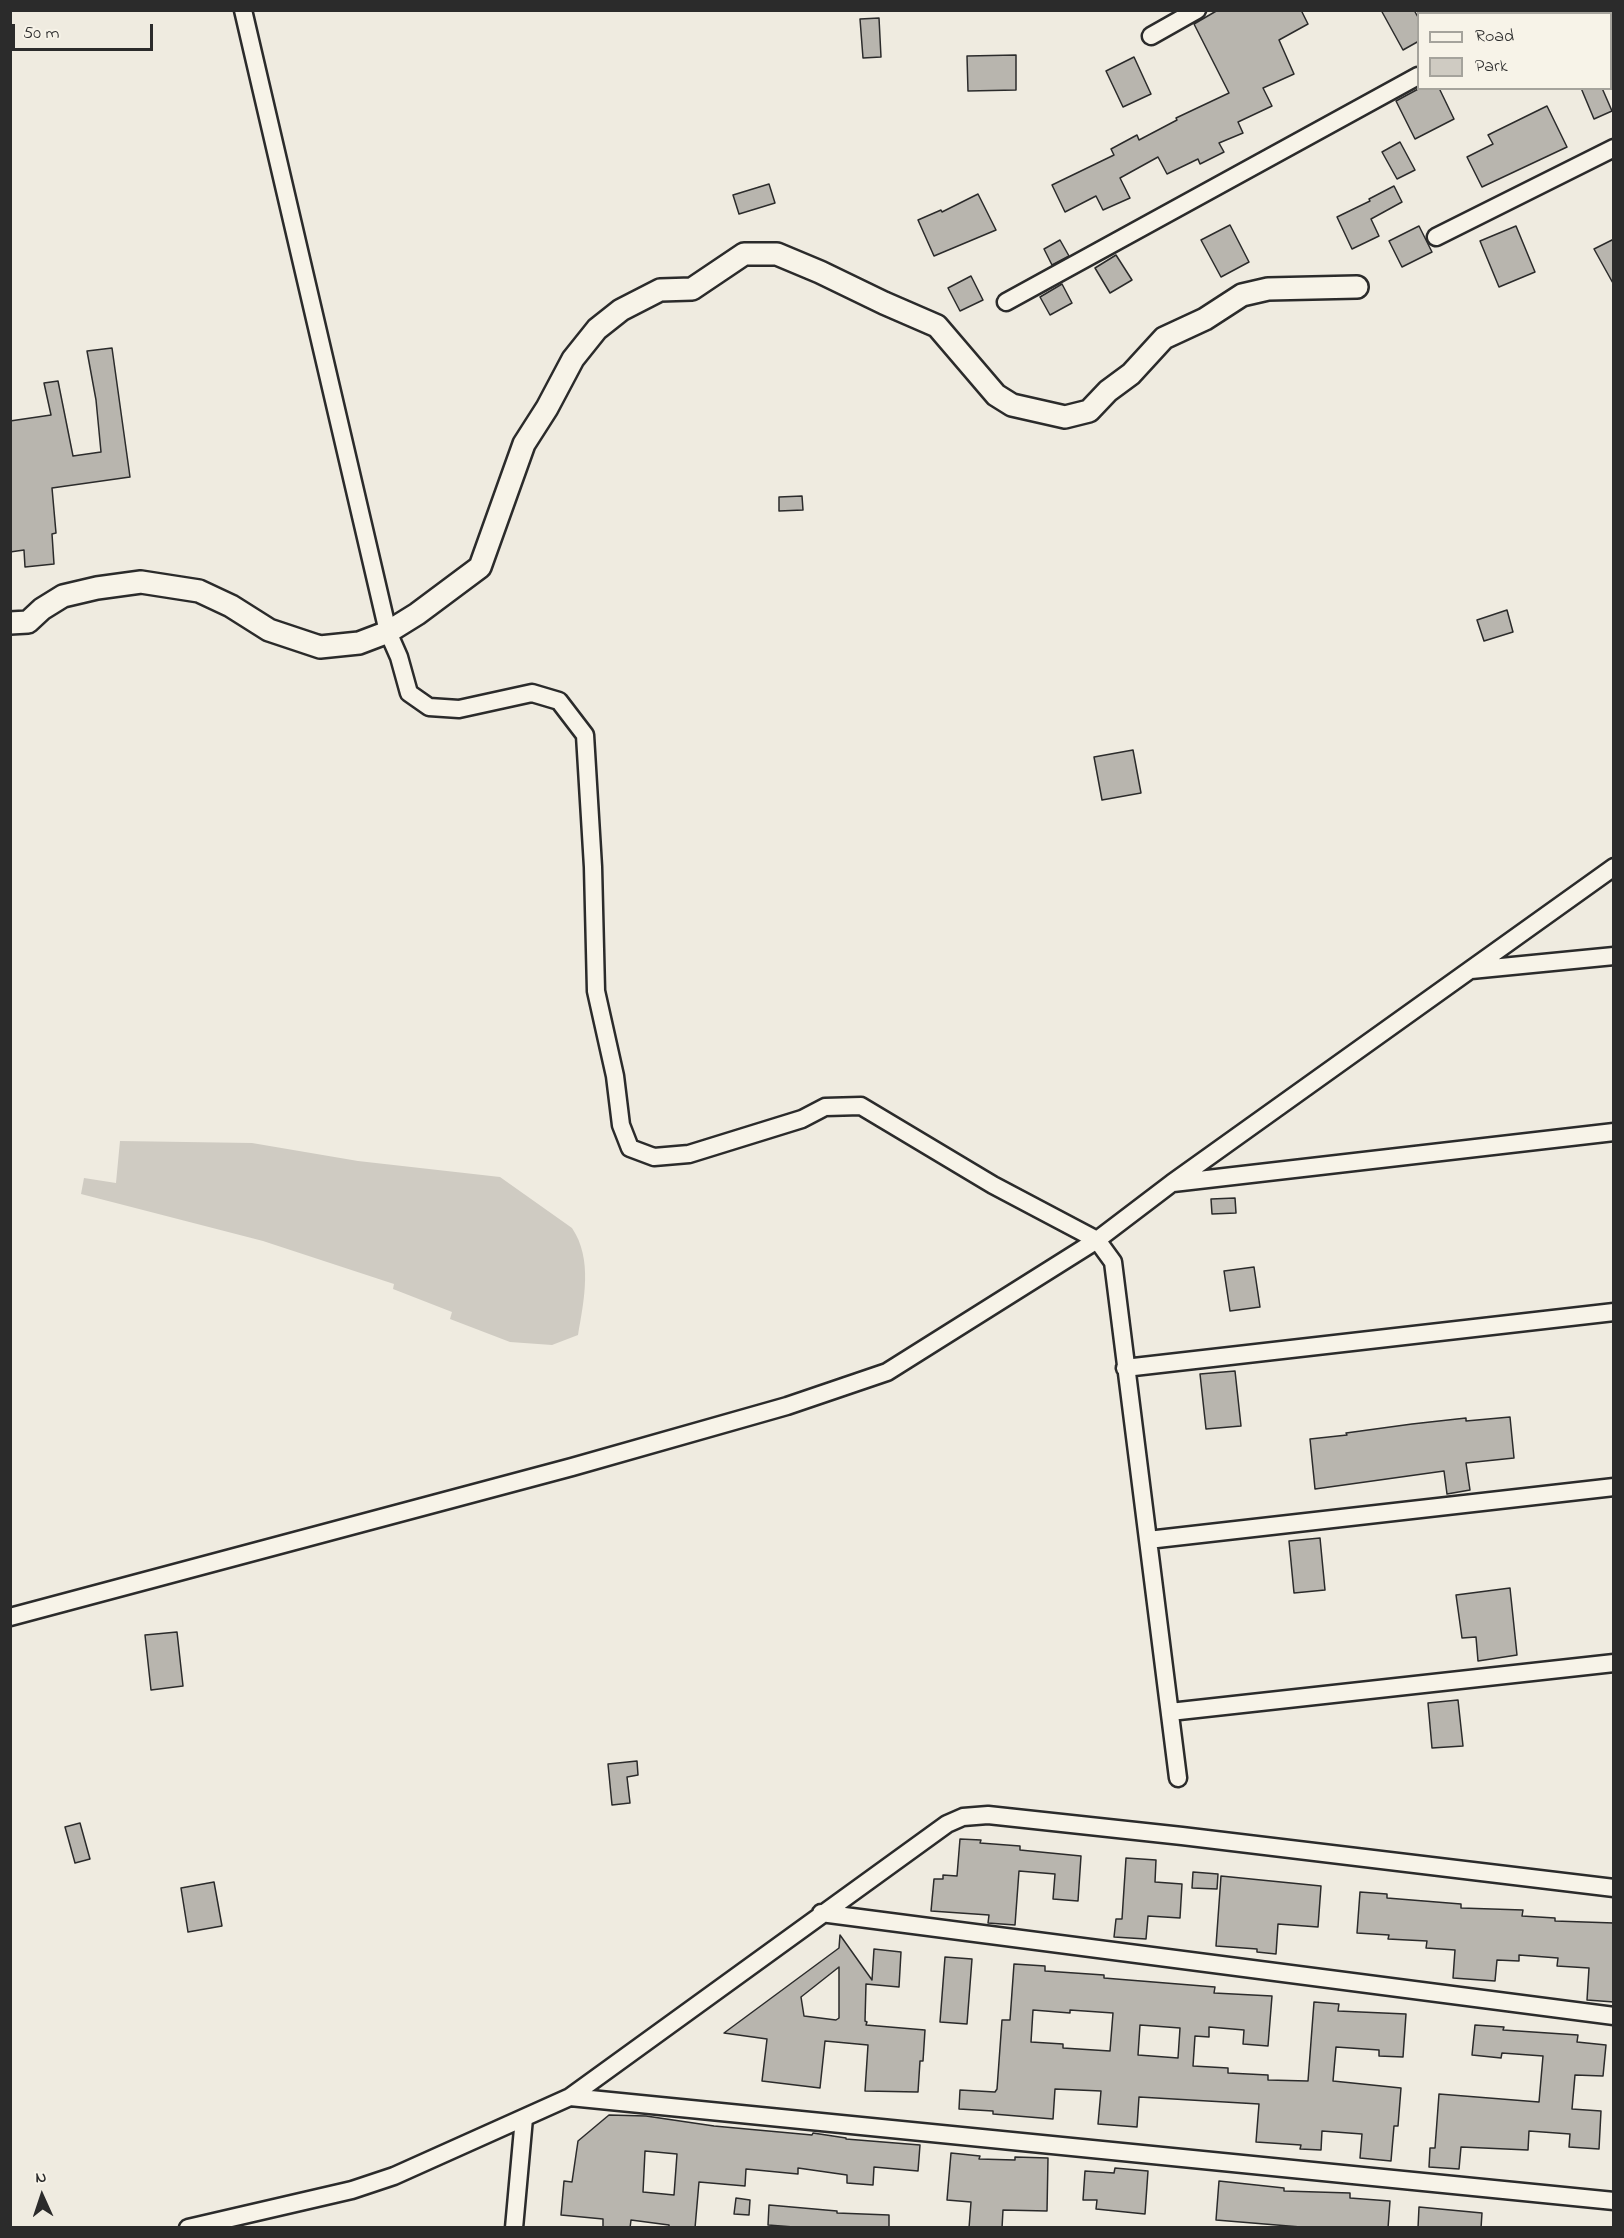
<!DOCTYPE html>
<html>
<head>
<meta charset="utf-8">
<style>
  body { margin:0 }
  #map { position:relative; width:1624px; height:2238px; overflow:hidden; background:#efebe0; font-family:"Indie Flower",sans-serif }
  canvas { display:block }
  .frame { position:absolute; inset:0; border:12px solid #2b2b2b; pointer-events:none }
  .legend { position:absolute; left:1417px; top:12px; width:195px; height:78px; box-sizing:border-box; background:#f7f3e8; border:2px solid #a5a39c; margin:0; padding:8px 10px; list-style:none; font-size:18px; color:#2b2b2b }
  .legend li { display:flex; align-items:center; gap:12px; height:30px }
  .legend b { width:30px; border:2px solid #a5a39c }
  .north { position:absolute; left:12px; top:2166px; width:60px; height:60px; -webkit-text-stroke:4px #f7f3e8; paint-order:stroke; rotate:357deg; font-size:16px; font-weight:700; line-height:24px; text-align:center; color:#2b2b2b }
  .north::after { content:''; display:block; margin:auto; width:21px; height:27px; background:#2b2b2b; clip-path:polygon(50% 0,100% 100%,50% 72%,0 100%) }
  .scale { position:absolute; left:12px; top:24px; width:141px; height:27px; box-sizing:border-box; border:3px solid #2b2b2b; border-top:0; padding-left:8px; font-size:18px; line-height:21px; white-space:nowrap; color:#2b2b2b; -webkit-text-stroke:4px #f7f3e8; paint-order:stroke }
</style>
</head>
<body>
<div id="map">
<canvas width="1624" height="2238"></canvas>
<div class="frame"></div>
<ul class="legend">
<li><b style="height:8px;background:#f7f3e8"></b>Road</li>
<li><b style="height:16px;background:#cfcbc2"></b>Park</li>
</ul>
<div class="north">N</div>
<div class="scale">50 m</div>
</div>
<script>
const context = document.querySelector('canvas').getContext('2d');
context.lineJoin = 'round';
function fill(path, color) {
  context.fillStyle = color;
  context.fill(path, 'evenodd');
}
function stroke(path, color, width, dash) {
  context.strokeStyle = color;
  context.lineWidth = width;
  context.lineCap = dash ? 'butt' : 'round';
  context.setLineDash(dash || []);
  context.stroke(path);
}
fill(new Path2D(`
  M120 1141 252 1143 358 1161 500 1177 572 1228C593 1259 584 1300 578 1335L552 1345 510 1342 450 1319 452 1312 393 1289 394 1284 263 1241 81 1194 84 1178 116 1183Z`), '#cfcbc2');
const building = new Path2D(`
  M1218 10H1301L1308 24 1279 40 1294 74 1263 88 1272 106 1238 122 1243 133 1219 143 1224 152 1200 164 1198 159 1167 174 1158 157 1120 178 1130 198 1103 210 1096 196 1065 212 1052 185 1114 155 1111 149 1137 135 1139 140 1177 120 1176 118 1229 93 1194 24Z
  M1381 10H1414L1419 19V41L1403 50Z
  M879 18 881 57 863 58 860 19Z
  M1016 55V90L968 91 967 56Z
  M1134 57 1151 94 1123 107 1106 71Z
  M1420 88H1439L1454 119 1415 139 1396 101Z
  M1581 88H1602L1612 111 1594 119Z
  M1547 106 1567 147 1482 187 1467 157 1493 144 1488 135Z
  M1400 142 1415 170 1397 179 1382 152Z
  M769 184 775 203 739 214 733 195Z
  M1394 186 1402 202 1371 219 1379 236 1352 249 1337 217 1370 201 1369 199Z
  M978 194 996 230 934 256 918 220 941 210 942 212Z
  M1230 225 1249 262 1221 277 1201 240Z
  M1419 226 1432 252 1402 267 1389 241Z
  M1516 226 1535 272 1499 287 1480 241Z
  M1614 239V285L1594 249Z
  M1060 240 1069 256 1052 265 1044 249Z
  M1116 255 1132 280 1110 293 1095 268Z
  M971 276 983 300 960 311 948 288Z
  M1062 284 1072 303 1050 315 1040 297Z
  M112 348 130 477 52 488 56 533 52 534 54 564 25 567 24 550 10 552V421L51 415 44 383 58 381 73 456 101 452 96 400 87 351Z
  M802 496 803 510 779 511V497Z
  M1507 610 1513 632 1484 641 1477 620Z
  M1133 750 1141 793 1102 800 1094 757Z
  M1235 1198 1236 1213 1212 1214 1211 1199Z
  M1254 1267 1260 1307 1230 1311 1224 1271Z
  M1235 1371 1241 1426 1206 1429 1200 1374Z
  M1510 1417 1514 1458 1466 1463 1470 1490 1447 1494 1444 1471 1315 1489 1310 1439 1347 1435 1346 1433 1412 1424 1466 1418V1421Z
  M1320 1538 1325 1590 1294 1593 1289 1541Z
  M1510 1588 1517 1655 1478 1661 1476 1637 1462 1638 1456 1595Z
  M177 1632 183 1686 151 1690 145 1635Z
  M1458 1700 1463 1746 1432 1748 1428 1703Z
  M637 1761 638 1775 627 1777 630 1803 612 1805 608 1764Z
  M80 1823 90 1859 75 1863 65 1827Z
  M960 1839 981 1840 980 1843 1020 1846V1850L1081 1856 1078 1901 1053 1899 1055 1874 1019 1871 1015 1925 988 1923 989 1915 931 1911 934 1879H943V1875L957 1876Z
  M1126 1858 1156 1860 1155 1882 1182 1884 1180 1918 1148 1916 1146 1939 1114 1937 1116 1919H1122Z
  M1193 1872 1218 1874 1217 1889 1192 1888Z
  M1221 1876 1321 1886 1318 1927 1278 1924 1276 1954 1257 1952V1949L1216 1946Z
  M214 1882 222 1926 188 1932 181 1888Z
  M1360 1892 1387 1894V1898L1461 1904V1908L1523 1910 1522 1916 1555 1918V1921L1614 1923V2002L1587 2000 1589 1968 1557 1966 1558 1958 1519 1955V1961L1497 1960 1495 1981 1453 1978 1455 1950 1426 1948 1427 1941 1388 1939 1389 1935 1357 1933Z
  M840 1935 872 1980 874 1949 901 1952 899 1987 866 1984 865 2021 867 2022 866 2025 925 2030 923 2061H920L918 2092 865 2091 868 2045 825 2041 820 2088 762 2081 767 2039 724 2033 839 1948ZM839 1967V2018L836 2020 804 2016 801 1997Z
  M945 1957 972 1959 967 2024 940 2022Z
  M1014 1964 1045 1966V1971L1104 1975V1978L1215 1987 1214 1993 1272 1996 1268 2046 1243 2044 1244 2030 1209 2027V2037L1195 2036 1193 2066 1228 2068V2073L1268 2075V2080L1308 2081 1314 2002 1339 2004 1338 2011 1406 2014 1403 2057 1379 2056V2050L1336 2047 1333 2081 1401 2088 1398 2126H1394L1391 2161 1360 2158 1362 2134 1322 2131 1321 2150 1300 2149 1301 2145 1256 2142 1259 2104 1139 2097 1137 2127 1098 2124 1101 2091 1055 2089 1053 2119 993 2114V2111L959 2109 960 2090 995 2092 997 2089 1002 2020H1010ZM1033 2010 1070 2013V2010L1113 2013 1110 2051 1063 2048V2044L1031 2042ZM1140 2025 1180 2028 1178 2058 1138 2055Z
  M1475 2025 1504 2027 1503 2030 1578 2035 1577 2042 1606 2045 1603 2076 1575 2075 1572 2109 1601 2111 1599 2149 1569 2147 1570 2134 1529 2131 1528 2150 1461 2147 1459 2169 1429 2167 1430 2148H1435L1439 2094 1539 2102 1543 2056 1502 2053 1501 2058 1472 2055Z
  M609 2115 646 2116 714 2126 812 2135 813 2133 846 2138V2139L920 2145 918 2171 874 2167 873 2185 847 2183V2175L798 2168V2174L746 2169 745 2186 699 2182 695 2228H669V2225L631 2220 630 2228H603V2219L561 2215 564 2181 572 2182 578 2141ZM645 2151 677 2154 674 2195 643 2192Z
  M951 2153 980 2156 979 2159 1015 2160V2157L1048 2158 1047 2211 1003 2210 1002 2228H969L971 2202 947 2200Z
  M1115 2168 1148 2171 1145 2214 1096 2209 1097 2200H1083L1085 2171 1114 2173Z
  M1219 2181 1284 2188V2191L1350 2193V2198L1390 2201 1388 2228H1313L1216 2220Z
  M736 2198 750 2200 749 2215 734 2214Z
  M769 2205 837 2211V2213L889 2215V2228H807L768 2225Z
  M1419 2207 1482 2213 1481 2228H1418Z`);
fill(building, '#b8b5ae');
stroke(building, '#2b2b2b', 1.5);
const minor = new Path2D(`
  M243 10 388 632 399 657 409 693 429 707 459 709 532 693 559 701 585 735 593 867 596 991 615 1076 621 1125 630 1148 654 1157 689 1154 802 1119 825 1107 861 1106 993 1185 1097 1240 1113 1262 1178 1778
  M1532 14 1538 10
  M1151 36 1197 10
  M1436 237 1614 148
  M1006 302 1418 76
  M1471 970 1614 956
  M1173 1183 1614 1132
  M1125 1368 1614 1312
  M1148 1540 1614 1487
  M10 1617 572 1467 787 1406 887 1372 1097 1240 1172 1183 1614 867
  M1170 1712 1614 1663
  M821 1913 1614 2016
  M570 2097 1614 2201
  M188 2228 352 2190 394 2176 570 2097 947 1824 963 1817 988 1815 1182 1836 1614 1888
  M514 2228 524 2118`);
const tertiary = new Path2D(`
  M10 623 28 622 42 609 63 596 97 588 141 582 199 591 231 606 269 630 320 647 359 643 388 632 417 614 480 567 524 444 547 408 573 359 597 329 621 310 660 290 692 289 744 254H777L820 272 884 303 937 326 996 395 1012 405 1065 417 1089 411 1108 391 1131 374 1164 338 1205 319 1242 295 1268 289 1357 287`);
stroke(minor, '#2b2b2b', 21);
stroke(tertiary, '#2b2b2b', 26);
stroke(minor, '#f7f3e8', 16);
stroke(tertiary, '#f7f3e8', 21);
</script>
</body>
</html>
